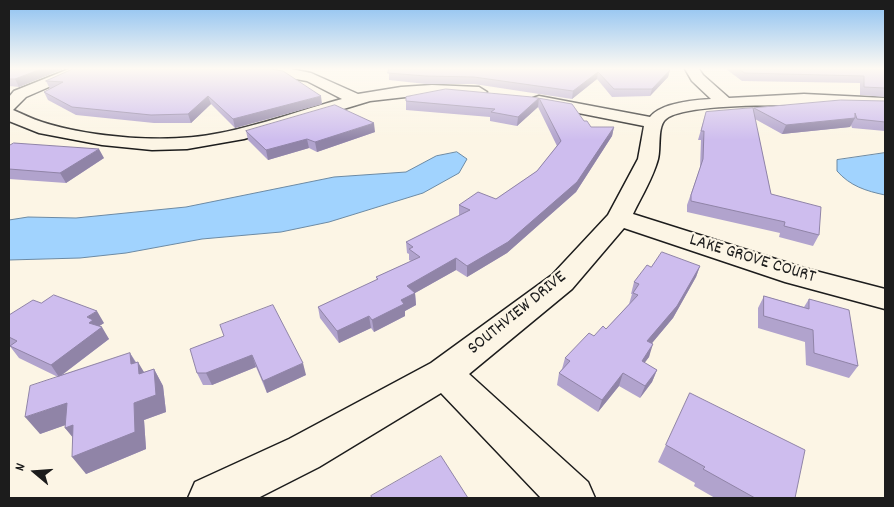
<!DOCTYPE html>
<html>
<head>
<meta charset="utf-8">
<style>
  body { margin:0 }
  #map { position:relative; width:894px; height:507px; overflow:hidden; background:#fcf5e5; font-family:Dekko,sans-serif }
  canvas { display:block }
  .frame { position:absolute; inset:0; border:10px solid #1c1c1c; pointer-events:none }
  .north { position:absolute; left:10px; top:447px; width:50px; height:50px; -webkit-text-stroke:4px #fcf5e5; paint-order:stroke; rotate:288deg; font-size:14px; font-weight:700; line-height:20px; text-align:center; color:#1c1c1c }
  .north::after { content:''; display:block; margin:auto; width:18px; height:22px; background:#1c1c1c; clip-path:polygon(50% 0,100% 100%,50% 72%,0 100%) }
</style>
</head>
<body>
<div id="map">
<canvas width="894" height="507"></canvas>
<div class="frame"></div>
<div class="north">N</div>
</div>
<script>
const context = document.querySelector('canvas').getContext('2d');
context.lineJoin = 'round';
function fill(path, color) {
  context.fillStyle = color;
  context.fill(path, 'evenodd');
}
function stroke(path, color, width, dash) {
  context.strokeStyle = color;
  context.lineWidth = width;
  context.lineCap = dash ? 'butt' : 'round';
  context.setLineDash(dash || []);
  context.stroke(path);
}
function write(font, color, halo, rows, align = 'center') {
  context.font = font + ' Dekko,sans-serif';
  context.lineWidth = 4.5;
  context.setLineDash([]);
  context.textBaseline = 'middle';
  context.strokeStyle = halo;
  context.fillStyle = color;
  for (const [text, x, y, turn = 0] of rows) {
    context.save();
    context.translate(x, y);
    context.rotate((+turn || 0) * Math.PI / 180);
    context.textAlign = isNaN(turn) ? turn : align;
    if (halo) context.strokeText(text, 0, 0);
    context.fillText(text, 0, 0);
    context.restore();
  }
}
const water = new Path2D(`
  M457 152 467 159 459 173 423 193 329 222 281 232 202 239 126 253 80 258 9 260V220L28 217 76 218 186 207 334 177 406 172 436 156Z
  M885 153V195C866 191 850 186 837 171V160Z`);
fill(water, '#a1d3fe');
stroke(water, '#6c8aa4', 1);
const minor = new Path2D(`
  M69 69H90L26 97 13 110C23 114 32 119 42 122 92 138 168 144 220 133 261 125 301 110 342 99L307 81 261 73 254 69H291L311 73 358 94 401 87 432 85 479 87 487 92 479 97 432 94 370 101 244 139 187 149 152 150 102 145 39 133 9 121V97L14 91Z
  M685 69H699L703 75 729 98 804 94 885 98V108C849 106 689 99 666 119 657 126 661 148 658 159 653 178 641 197 633 214L804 268 885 289V309L785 282 624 228 572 289 469 374 588 482 595 498H541L441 393 319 467 258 498H188L195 482 289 439 431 363 552 275 608 215 638 159 644 126 533 104 531 101 533 98 539 96 650 117C661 103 693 100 711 99L692 81Z`);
stroke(minor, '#1c1c1c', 3);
fill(minor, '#fcf5e5');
fill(new Path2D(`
  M9 69H63L19 87 9 86Z
  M73 69 322 104 235 128 211 104 191 123H154L76 115 48 100 44 92 50 89 46 81Z
  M389 69 670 70 668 77 650 96 612 97 597 79 572 99 474 84H426L389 80Z
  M726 69H885V97L860 95V83L742 81Z
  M406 97H532L572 104 584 121 591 127H614L612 136 576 192 507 253 467 277 456 270 415 293 416 305 405 311V316L374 332 371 328 339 343 320 318 318 307 377 280 376 277 411 261 409 260V254L407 253 406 242 459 216V205L496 199 537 171 557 146 538 107 517 126 490 121V117L406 110Z
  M885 101V131L852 128 851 125 850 127 782 134 755 119 771 194 819 235 813 246 779 237 780 233 687 212V205L700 168 701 140H698L706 112 754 108Z
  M246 131 375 132 317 152 309 148 268 160 248 140Z
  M9 146 104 158 66 183 9 179Z
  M700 266 696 277 673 318 651 344 649 357 644 363 657 370 652 382 640 398 619 386 598 412 557 385 559 373 562 369 565 358 606 329 629 304 632 294H631L634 282 651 267Z
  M764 296 804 307 809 299 858 366 849 378 806 365 805 342 758 328V308Z
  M41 303 104 323 99 326 109 339 62 375 130 353 136 362 144 372 154 369 163 386 166 412 144 420 146 449 86 474 73 437 65 428V425L40 434 58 377 19 358 9 345V315Z
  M224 336 306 375 267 393 256 367 212 385H203L197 373Z
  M690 393 795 498H715L694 486 695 483 658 462Z`), '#b1a3cd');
fill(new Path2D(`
  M41 69H63L19 87 15 79Z
  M670 70 668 77 650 96 652 89Z
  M598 72 597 79 572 99 573 91Z
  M208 96 211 104 191 123 188 114Z
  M321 96 322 104 235 128 233 119Z
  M539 98 538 107 517 126 518 117Z
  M855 118 850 127 782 134 786 125Z
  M374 123 375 132 317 152 315 142Z
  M614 127 612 136 576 192 507 253 467 277V266Z
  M307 139 309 148 268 160 266 150Z
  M99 149 104 158 66 183 60 173Z
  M456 258V270L415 293 416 305 405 311V316L374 332 372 320 401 300 407 286Z
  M700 266 696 277 673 318 643 354 647 341Z
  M97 311 104 323 98 327H102L109 339 59 377 51 365 89 323 87 317Z
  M369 316 371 328 339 343 337 331Z
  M653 344 649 357 637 373 642 361Z
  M130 353 138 367V362L148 379 141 381 131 364Z
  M252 355 256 367 212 385 206 373Z
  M303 363 306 375 267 393 263 381Z
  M154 369 163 386 166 412 144 420 146 449 86 474 72 457 134 403Z
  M657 370 652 382 640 398 645 386Z
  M623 373 619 386 598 412 602 400Z
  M67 403 80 420 40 434 25 417Z
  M73 425 79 445 65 428Z`), '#9084a7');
const building = new Path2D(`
  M9 69H41L15 79H9Z
  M73 69H271L283 71 321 96 233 119 208 96 188 114 151 115 72 107 44 92 63 82 46 81Z
  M389 69H668L670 70 652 89H614L598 72 573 91 474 77 426 76 388 73Z
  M739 69H885V88L864 87V76L745 73Z
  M446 89 532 97 572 104 584 121H587L591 127H614L577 182 508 242 467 266 456 258 407 286 415 293 401 300 404 304 372 320 369 316 337 331 318 307 378 279 376 277 420 257 409 249 413 247 406 242 470 210 459 205 478 192 496 199 537 171 561 141 539 98 518 117 491 112 495 109 406 101V97Z
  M841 100 885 101V122L857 119 855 113V118L786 125 754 108Z
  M335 105 374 123 315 142 307 139 266 150 246 131Z
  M753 108 771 194 821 207 819 235 784 226 785 222 691 201V195L703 159 704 131H701L706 112Z
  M14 143 99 149 60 173 9 169V146Z
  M662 252 700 266 677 306 647 341 653 344 642 361 657 370 645 386 623 373 602 400 559 373 570 361 565 358 589 333 594 336 603 326 606 329 638 295 633 293 639 284 634 282 647 265 651 267Z
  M54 295 97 311 87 317 93 320 89 323 102 327 51 365 10 346 17 341 9 337V315L33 300 41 303Z
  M764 296 809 309V299L849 310 858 366 814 353 813 330 764 316Z
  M273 305 303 363 263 381 252 355 206 373H197L190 349 224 336 220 325Z
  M130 353 131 364 138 362 139 374 154 369 156 395 134 403 135 432 72 457 73 425 65 428 67 403 25 417 30 386Z
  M690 393 805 450 795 498H755L703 469 705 467 666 445Z
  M441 456 468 498H372L371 496Z`);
fill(building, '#cebdee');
stroke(building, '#9084a7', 1);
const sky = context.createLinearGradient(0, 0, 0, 140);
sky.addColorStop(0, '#8bc0f1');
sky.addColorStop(0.49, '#fefaf3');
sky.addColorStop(1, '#fefaf300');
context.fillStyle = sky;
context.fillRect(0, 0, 894, 140);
write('18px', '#1c1c1c', '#fcf5e5', [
  ["LAKE GROVE COURT",752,260,17],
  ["SOUTHVIEW DRIVE",518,314,-39]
]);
</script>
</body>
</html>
